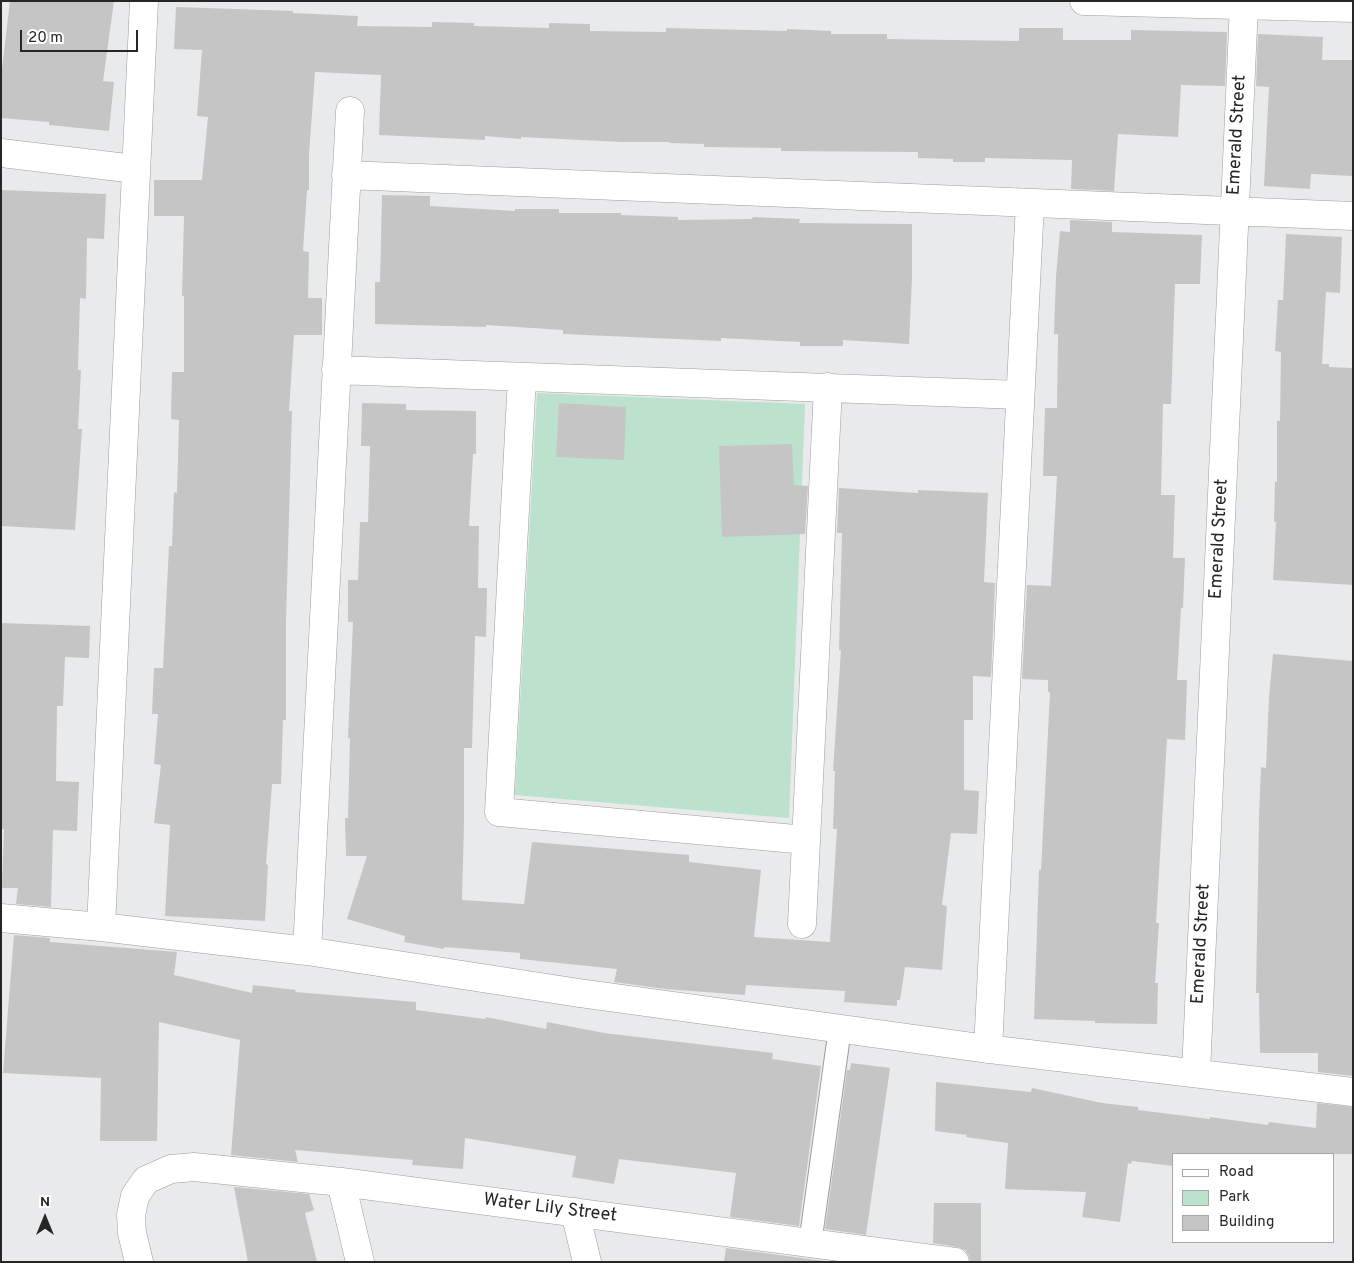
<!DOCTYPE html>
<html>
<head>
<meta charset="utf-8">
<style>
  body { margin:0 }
  #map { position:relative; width:1354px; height:1263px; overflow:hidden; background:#e9eaeb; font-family:Overpass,sans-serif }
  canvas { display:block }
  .frame { position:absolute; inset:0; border:2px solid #262626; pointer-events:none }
  .legend { position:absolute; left:1172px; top:1153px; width:162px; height:90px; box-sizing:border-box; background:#fff; border:1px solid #a8a8a8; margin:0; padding:6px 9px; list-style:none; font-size:15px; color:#262626 }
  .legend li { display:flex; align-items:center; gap:10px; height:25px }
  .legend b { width:25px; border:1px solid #a8a8a8 }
  .north { position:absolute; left:20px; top:1193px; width:50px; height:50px; -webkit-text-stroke:4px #fff; paint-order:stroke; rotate:0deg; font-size:14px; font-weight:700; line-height:20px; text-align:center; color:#262626 }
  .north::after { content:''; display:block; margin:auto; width:18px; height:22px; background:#262626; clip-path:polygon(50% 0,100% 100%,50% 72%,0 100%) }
  .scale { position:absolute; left:20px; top:30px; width:118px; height:22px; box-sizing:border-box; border:2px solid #262626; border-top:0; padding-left:6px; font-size:15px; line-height:18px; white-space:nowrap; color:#262626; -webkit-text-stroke:4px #fff; paint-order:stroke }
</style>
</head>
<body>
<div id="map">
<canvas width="1354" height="1263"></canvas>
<div class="frame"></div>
<ul class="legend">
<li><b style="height:6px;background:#fff"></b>Road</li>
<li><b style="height:14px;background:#bce1cd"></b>Park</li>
<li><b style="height:14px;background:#c6c5c6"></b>Building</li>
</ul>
<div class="north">N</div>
<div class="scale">20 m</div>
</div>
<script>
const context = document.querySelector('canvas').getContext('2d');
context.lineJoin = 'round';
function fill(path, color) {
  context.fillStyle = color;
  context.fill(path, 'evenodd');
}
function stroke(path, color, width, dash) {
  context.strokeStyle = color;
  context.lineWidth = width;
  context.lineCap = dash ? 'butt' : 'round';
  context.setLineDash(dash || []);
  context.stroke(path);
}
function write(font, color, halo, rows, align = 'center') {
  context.font = font + ' Overpass,sans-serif';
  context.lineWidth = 4;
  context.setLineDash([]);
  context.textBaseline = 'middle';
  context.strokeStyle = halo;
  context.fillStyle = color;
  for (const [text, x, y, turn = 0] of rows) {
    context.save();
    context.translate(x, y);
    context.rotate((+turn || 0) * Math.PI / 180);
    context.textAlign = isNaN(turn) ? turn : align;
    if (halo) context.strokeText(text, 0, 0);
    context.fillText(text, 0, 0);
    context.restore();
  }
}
fill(new Path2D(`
  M537 393 805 404 789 818 515 795Z`), '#bce1cd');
fill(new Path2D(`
  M10 1H114L103 81 114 82 109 131 49 125V122L1 118V77Z
  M176 7 293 11V13L358 16 357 26 432 27V22L474 23V26L549 28V23L590 24V31L666 32V28L787 31V29L831 31V34H887V39L1019 41V28H1063V40H1131V30L1226 32 1227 33 1225 86 1181 85 1178 137 1118 134 1114 191 1071 189 1072 160 985 158V162H953V159L918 158V152L781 151V148L704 147V144L670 143V142H622L521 137V139L485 136V140L379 135 381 75 315 72 309 155V190H307L303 251 309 252 308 298H322V335H294L289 411H292L286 620V720H283L281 784H272L266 864 268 865 265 921 165 916 170 825 154 823 161 765 154 764 158 714H152L154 668H163L169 546H172L174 492 177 493 179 420 171 419 172 372H184V296H182L184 216H154V180H202L208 117 197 116 202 50 174 49Z
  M1258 34 1323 37 1322 60H1353V176L1311 174 1310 189 1264 186 1269 87 1256 86Z
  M1 190 106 194 104 239 87 238 86 299 80 298 78 370H81L78 429H82L75 530 1 526Z
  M382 195 430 196V206L515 211V209H559V213H621V215L678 217V220L752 219 753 217 800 219 799 223 912 224V278L909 344 843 340V346H800V342L721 338V341L563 334V330L486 325V327L375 324V282H380Z
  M1070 220 1112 222V232L1202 235 1200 284H1175L1171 404H1163L1161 495H1175L1173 558H1185L1183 608H1181L1177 680H1187L1185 740 1167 739 1156 923H1159L1155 983H1158L1157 1024 1095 1023V1021L1034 1019 1039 870H1041L1050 692H1048V680L1022 679 1027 585 1051 586 1057 476H1043L1045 408H1057L1058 334H1054L1056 276 1060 231 1070 232Z
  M1286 234 1342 237 1340 293 1326 292 1322 364H1329V367L1353 368V585L1273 580 1276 522H1274L1275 482H1277V421H1280L1281 352 1275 351 1278 300H1283Z
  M362 403 406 404V410L476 411V454H473L469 526H479L478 588H487L486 637 475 636 472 748H464V823L462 900 524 904 532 842 689 855V862L761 870 754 937 830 942 837 829H833L835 771H833L841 650H839L842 533H837L839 488 918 493V490L988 493 984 582 995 583 991 677 973 676V720H964V790L979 791 977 834 951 833 942 905 947 906 942 970 905 967 900 1000H897V1006L844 1002 845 991 746 985 745 995 665 989 614 982 617 969 520 959V953L444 947V949L404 942 405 936 347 919 367 856H346L345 818H348L350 738H348L353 622H348V580H358L360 522H368L370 446H361Z
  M559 403 626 407 624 460 556 457Z
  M792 444 794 485 808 486 805 534 722 537 719 446Z
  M1 623 90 626 89 658 65 657 63 706H57L56 781 79 782 77 831 53 830 51 907 16 904 18 888H2L4 829H1Z
  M1273 654 1353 661V1076L1318 1072V1053H1260L1259 993H1256L1259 817 1261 767 1266 768 1269 697Z
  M14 935 50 938V942L177 952 174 975 252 993 253 985 296 990 295 992 416 1002V1010L485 1019 486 1017 546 1029 547 1022 604 1033 773 1053 772 1059 821 1066 799 1226 730 1217 736 1173 619 1159 614 1184 572 1177 576 1156 465 1138 463 1169 412 1165 413 1160 295 1150 298 1162 231 1155 240 1040 159 1022 157 1141H100L101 1078 3 1073Z
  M851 1063 890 1068 866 1235 825 1229 847 1070H850Z
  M936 1082 1031 1092 1032 1088 1102 1103 1138 1107V1110L1210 1119V1117L1268 1125 1269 1122 1316 1128 1317 1103 1353 1107V1154H1173V1166L1132 1161 1131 1164 1128 1163 1120 1222 1082 1217 1086 1192 1005 1189 1008 1143 966 1137 967 1135 935 1131Z
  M234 1187 309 1194 314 1210 305 1213 317 1262H248Z
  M934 1203H981V1262H970L969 1256 965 1250 957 1247 933 1243Z
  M726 1248 832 1262H724Z`), '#c6c5c6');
const lane = new Path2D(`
  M810 1244 840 1028`);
const street = new Path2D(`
  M1 153 135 169
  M346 175 1353 216
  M336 370 1020 395
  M522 377 499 812 806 840
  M1 918 101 927 307 951 579 993 988 1049 1353 1092
  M802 924 828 387
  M101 927 144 1
  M307 951 350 111
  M988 1049 1030 203
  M1196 1073 1244 5
  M341 1182 360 1262
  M575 1212 587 1262
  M139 1262 132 1233 131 1215 135 1196 146 1180 171 1169 194 1167 341 1182 955 1262`);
const secondary = new Path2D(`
  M1084 1 1353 8`);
stroke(lane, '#9b9c9d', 24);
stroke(street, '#9b9c9d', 29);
stroke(secondary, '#9b9c9d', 29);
stroke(lane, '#fff', 22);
stroke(street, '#fff', 28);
stroke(secondary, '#fff', 28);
write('18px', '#262626', '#fff', [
  ["Emerald Street",1238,135,-87],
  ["Emerald Street",1220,539,-87],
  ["Emerald Street",1202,944,-87],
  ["Water Lily Street",550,1209,7]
]);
</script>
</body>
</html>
